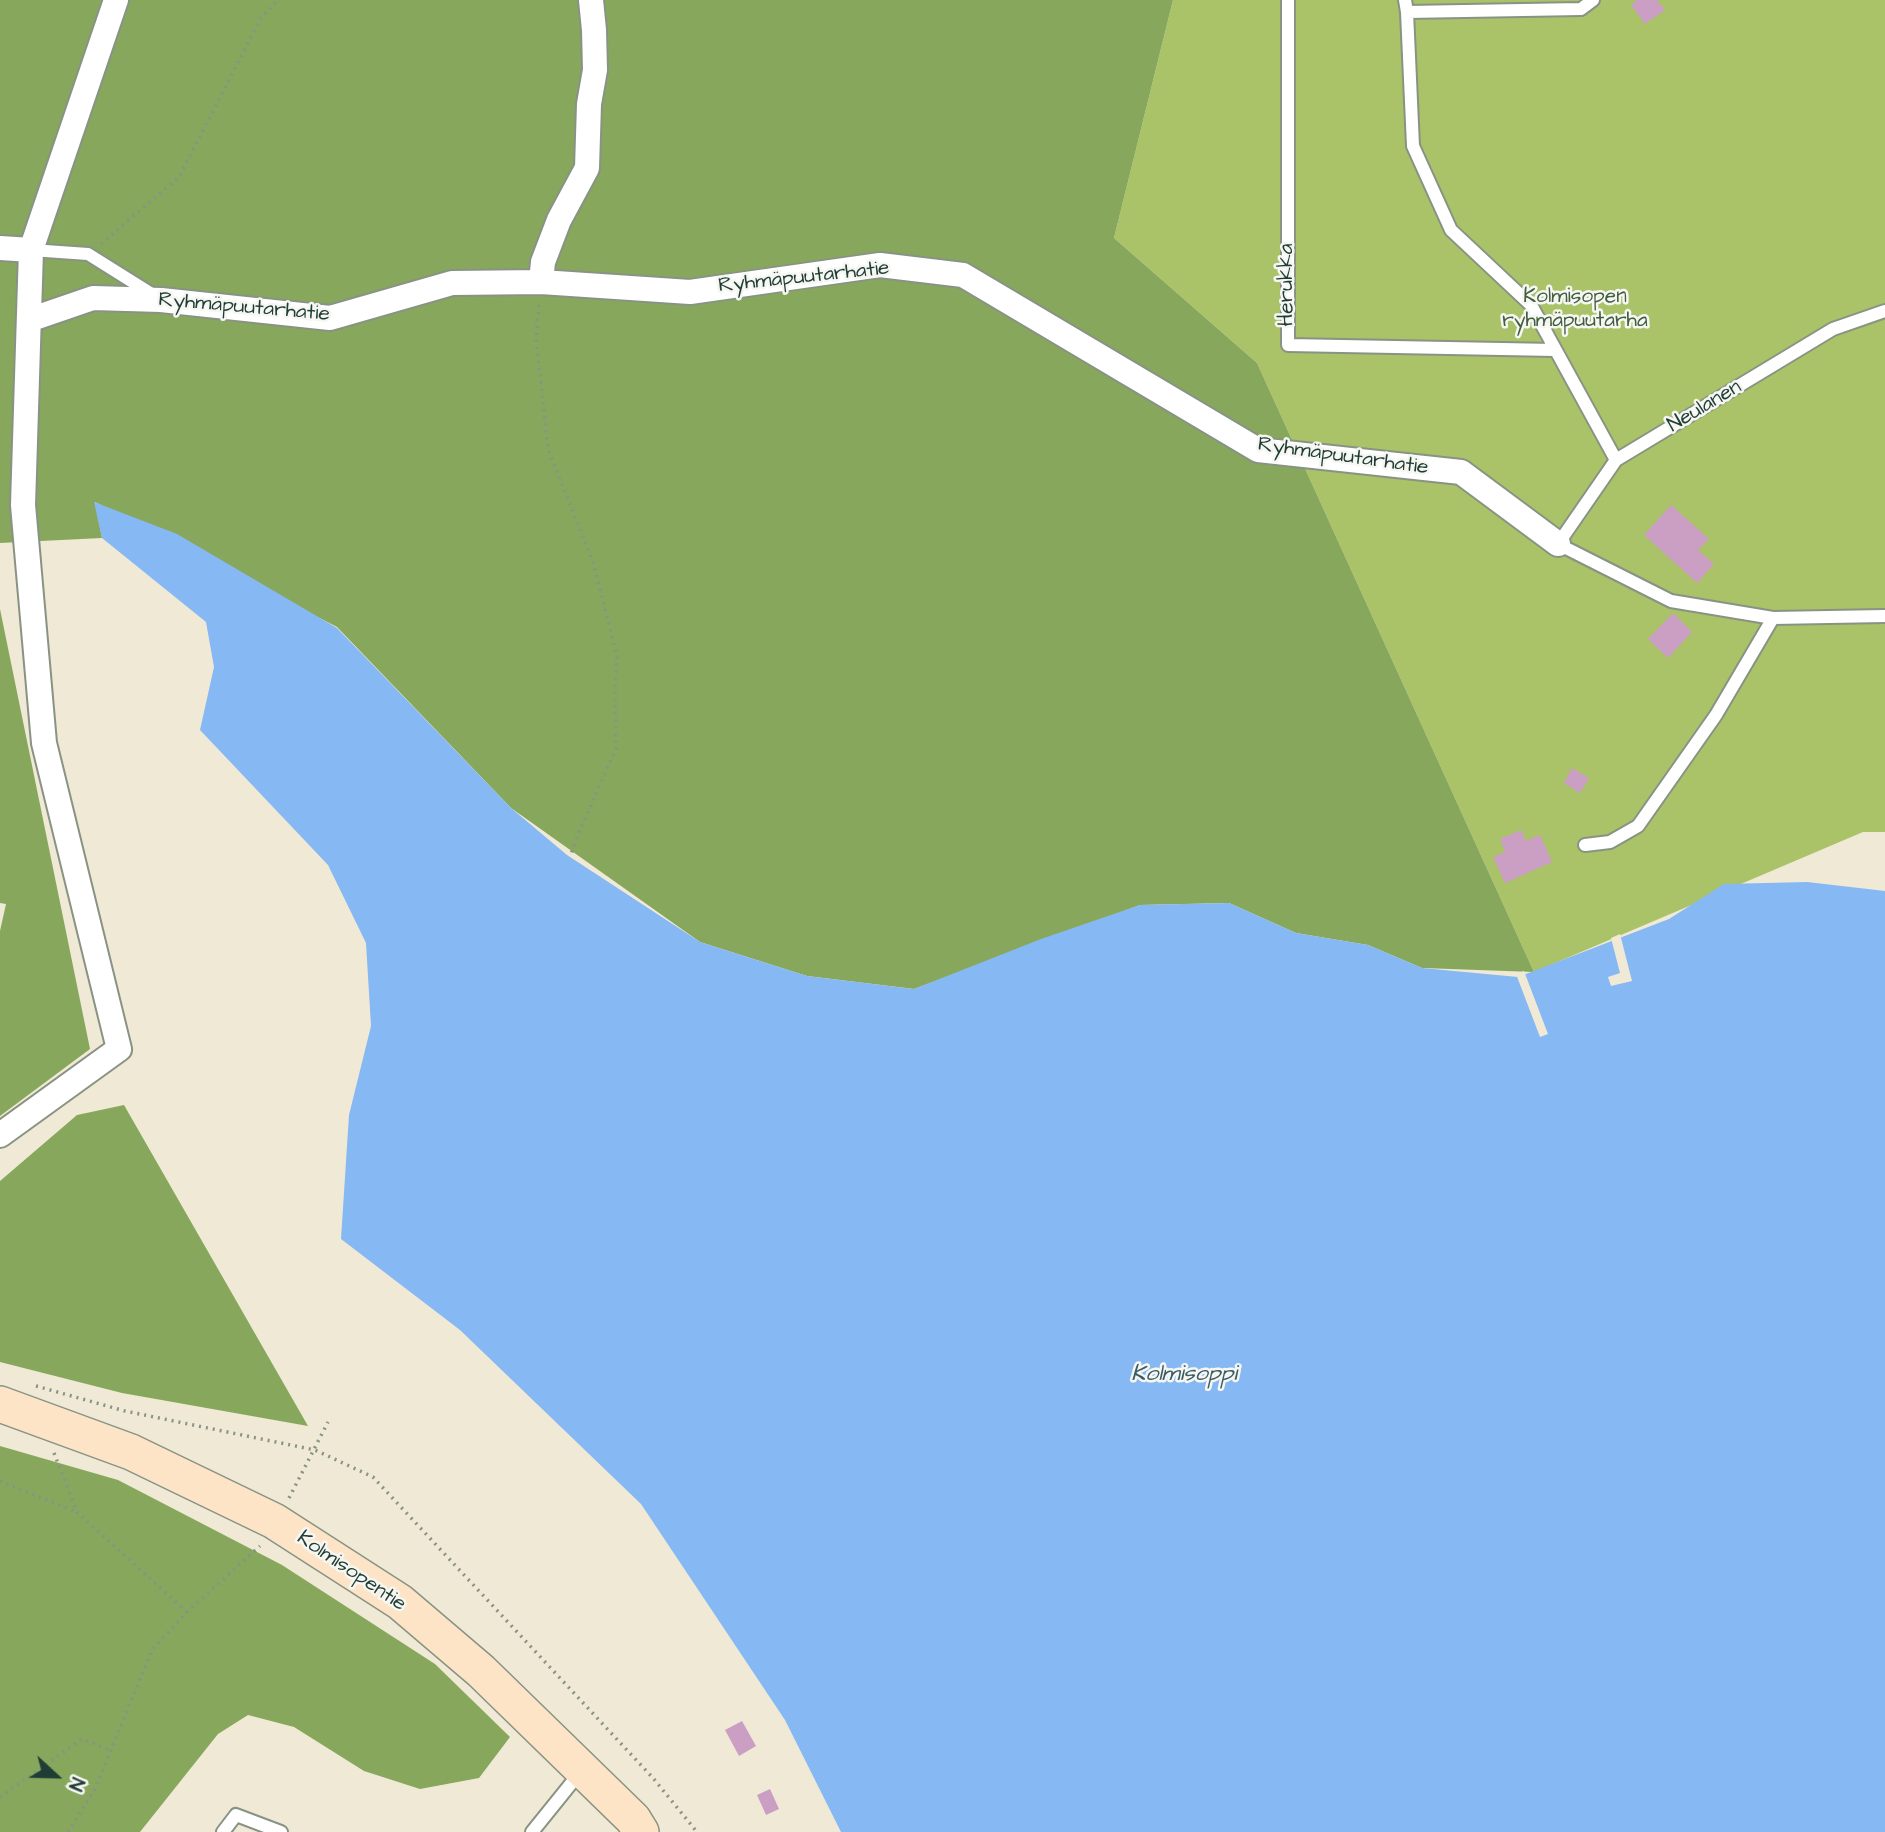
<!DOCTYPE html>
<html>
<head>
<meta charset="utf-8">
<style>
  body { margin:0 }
  #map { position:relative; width:1885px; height:1832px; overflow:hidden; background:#f0e9d5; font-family:"Architects Daughter",sans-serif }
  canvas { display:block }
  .north { position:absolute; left:21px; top:1741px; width:70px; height:70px; -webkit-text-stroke:5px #f6f6f2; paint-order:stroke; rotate:112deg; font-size:19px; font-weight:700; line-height:28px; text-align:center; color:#1f3d34 }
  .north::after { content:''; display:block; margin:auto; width:24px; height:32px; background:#1f3d34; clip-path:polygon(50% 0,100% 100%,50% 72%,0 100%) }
</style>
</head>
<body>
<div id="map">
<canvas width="1885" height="1832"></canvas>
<div class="north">N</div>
</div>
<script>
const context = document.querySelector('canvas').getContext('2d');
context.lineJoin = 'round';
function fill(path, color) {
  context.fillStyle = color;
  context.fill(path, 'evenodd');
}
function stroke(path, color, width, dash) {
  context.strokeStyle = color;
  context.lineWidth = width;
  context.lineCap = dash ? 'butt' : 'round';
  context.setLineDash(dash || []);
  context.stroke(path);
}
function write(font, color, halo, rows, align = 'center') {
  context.font = font + ' "Architects Daughter",sans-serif';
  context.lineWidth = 5;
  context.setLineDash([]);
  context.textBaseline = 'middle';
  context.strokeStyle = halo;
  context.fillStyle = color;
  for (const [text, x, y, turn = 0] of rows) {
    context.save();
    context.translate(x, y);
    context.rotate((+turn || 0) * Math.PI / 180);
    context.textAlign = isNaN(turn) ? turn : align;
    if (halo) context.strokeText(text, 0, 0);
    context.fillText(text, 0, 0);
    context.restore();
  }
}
fill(new Path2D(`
  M1173 0H1885V832H1863L1534 972 1257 363 1114 238Z`), '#aac268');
fill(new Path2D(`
  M0 0H1173L1114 238 1257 363 1534 972 1422 968 1368 945 1296 933 1229 903 1140 905 914 989 807 976 700 942 511 808 337 627 95 502 102 538 0 543Z
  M0 609 90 1049 0 1116V931L6 904 0 903Z
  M124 1105 308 1426 122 1393 0 1362V1181L77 1115Z
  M0 1446 118 1480 282 1565 435 1664 510 1737 479 1778 420 1789 364 1771 294 1727 248 1715 218 1734 140 1832H0Z`), '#87a85c');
fill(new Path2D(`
  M94 502 177 534 337 628 511 808 567 855 700 942 807 976 914 989 1041 939 1140 905 1229 903 1296 933 1368 945 1422 968 1518 977 1669 919 1724 884 1807 882 1885 891V1832H841L785 1720 641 1504 460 1330 341 1239 349 1115 371 1026 366 943 328 865 200 730 214 667 206 622 102 538Z`), '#86b8f3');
fill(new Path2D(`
  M1620 934 1632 981 1611 986 1608 977 1620 973 1611 938Z
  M1524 971 1548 1034 1540 1037 1516 974Z`), '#f0e9d5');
fill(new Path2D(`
  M1637 0H1657L1665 10 1645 24 1631 5Z
  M1671 505 1709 539 1698 550 1714 564 1697 583 1644 535Z
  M1673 613 1692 632 1668 658 1648 639Z
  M1572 768 1589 778 1580 793 1564 783Z
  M1521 830 1526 841 1540 835 1552 862 1505 883 1493 857 1505 852 1500 839Z
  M742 1721 756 1746 739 1756 725 1730Z
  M770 1789 779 1809 766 1815 757 1795Z`), '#cb9ec3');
const lane = new Path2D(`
  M1288 0V345L1555 350
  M1405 0 1407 12 1413 146 1451 230 1531 305 1616 460
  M1407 12 1581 9 1593 0
  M31 250 88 254 155 296
  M1773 618 1671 601 1558 544 1616 460 1833 329 1885 311
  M1585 845 1610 842 1638 826 1716 715 1773 618 1885 616
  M223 1832 236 1815 281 1832
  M532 1832 582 1770`);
const street = new Path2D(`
  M0 248 31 250
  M541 282 543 262 559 220 587 168 589 104 595 70 594 30 591 0
  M29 320 93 298 161 300 330 318 452 283 541 282 690 292 880 265 963 275 1258 450 1461 472 1558 544
  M0 1135 119 1049 44 743 23 505 31 250 116 0`);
const secondary = new Path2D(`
  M0 1404 131 1452 274 1521 400 1602 481 1671 633 1819 641 1832`);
stroke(lane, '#889384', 16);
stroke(street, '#889384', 28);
stroke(secondary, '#889384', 38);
stroke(new Path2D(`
  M101 244 179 177 261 18 278 0
  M539 305 536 338 548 449 593 562 617 655 615 692 616 749 579 832 571 854
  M36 1386 125 1411 315 1450 373 1477 653 1778 697 1832
  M54 1453 77 1512 187 1612
  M0 1481 77 1512
  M289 1498 328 1422
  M0 1797 82 1739 110 1750
  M68 1832 95 1789 152 1650 187 1612 260 1546`), '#889384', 3.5, [2, 5]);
stroke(lane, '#fff', 12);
stroke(street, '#fff', 24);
stroke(secondary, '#fee4c6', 35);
write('21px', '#1f3d34', '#f6f6f2', [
  ["Ryhmäpuutarhatie",804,278,-6],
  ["Herukka",1288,285,-90],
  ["Ryhmäpuutarhatie",244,308,5],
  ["Neulanen",1705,407,-31],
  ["Ryhmäpuutarhatie",1343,457,8],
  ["Kolmisopentie",351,1572,34]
]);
write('21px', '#425e41', '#f6f6f2', [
  ["Kolmisopen",1575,298],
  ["ryhmäpuutarha",1575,322]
]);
write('italic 23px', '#395c64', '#f6f6f2', [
  ["Kolmisoppi",1184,1375]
]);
</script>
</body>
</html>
